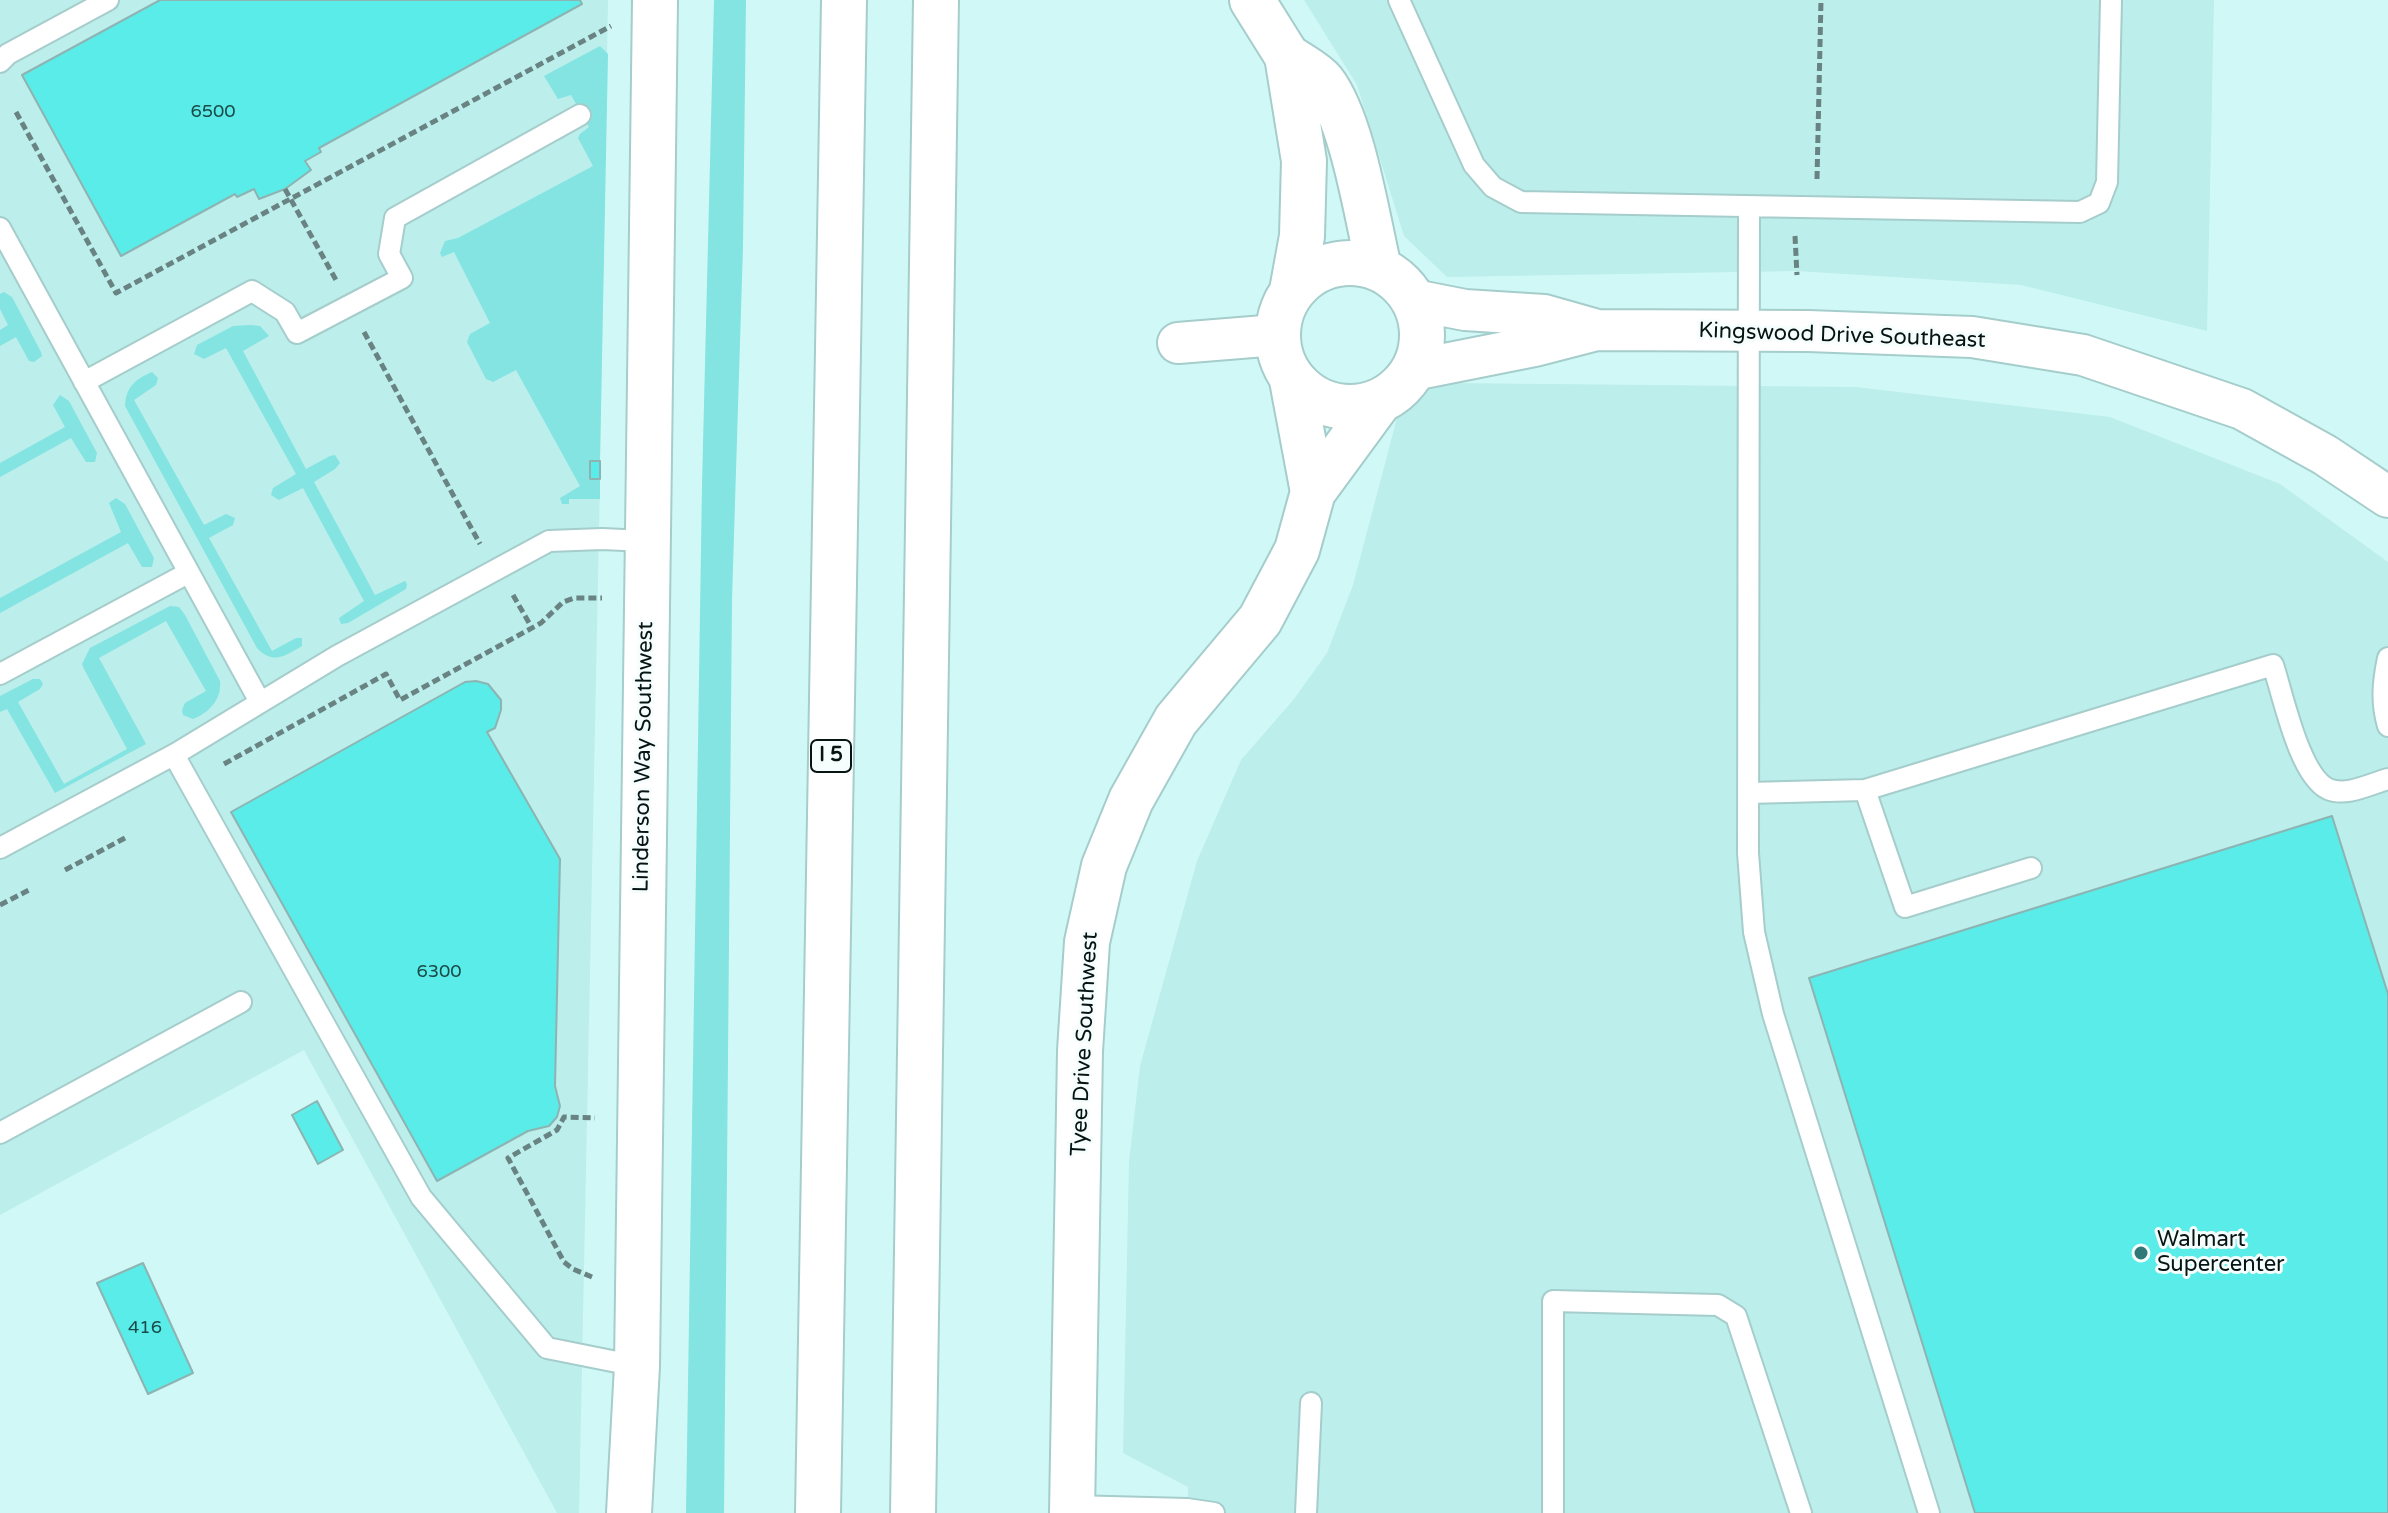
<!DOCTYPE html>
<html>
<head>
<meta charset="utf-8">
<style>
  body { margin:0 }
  canvas { display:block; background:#d0f8f6 }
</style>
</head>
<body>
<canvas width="2388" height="1513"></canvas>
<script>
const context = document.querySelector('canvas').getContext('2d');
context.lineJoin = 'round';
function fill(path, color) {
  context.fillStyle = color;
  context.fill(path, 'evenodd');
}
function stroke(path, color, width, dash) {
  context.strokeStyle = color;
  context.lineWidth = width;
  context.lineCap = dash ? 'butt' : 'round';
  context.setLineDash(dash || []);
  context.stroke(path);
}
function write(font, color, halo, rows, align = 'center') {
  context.font = font + ' "Varela Round",sans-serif';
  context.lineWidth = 6;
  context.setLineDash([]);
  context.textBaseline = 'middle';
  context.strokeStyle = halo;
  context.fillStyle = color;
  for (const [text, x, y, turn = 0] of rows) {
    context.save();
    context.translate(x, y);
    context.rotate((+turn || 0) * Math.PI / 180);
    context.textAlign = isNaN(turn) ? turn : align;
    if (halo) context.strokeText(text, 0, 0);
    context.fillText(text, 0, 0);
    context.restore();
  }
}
fill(new Path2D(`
  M0 0H608L600 460 589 461V480H600L579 1513H557L304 1050 0 1215Z
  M1304 0H2214L2207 331 2021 285 1797 271 1447 277 1404 236 1357 85Z
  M1445 383 1856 387 2110 417 2280 484 2388 562V1513H1187L1188 1487 1123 1453 1129 1162 1140 1066 1197 861 1241 760 1294 699 1327 653 1353 585 1403 395Z`), '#bceeec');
fill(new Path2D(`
  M714 0H746L743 246 732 599 724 1513H686L702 485Z
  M600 46 608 54 600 460 589 461V480H600V499H569V504H562L560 498 580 486 516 370 493 382 486 379 467 342 470 334 490 323 454 252 442 257 440 253 445 241 458 238 593 166 578 138 580 134 589 127 571 95 558 99 544 76Z
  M4 292 12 297 41 352 42 356 34 362 29 361 16 337 0 346V330L8 325 0 309V294Z
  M251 325 260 326 269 336 243 351 306 469 330 456 335 455 340 463 335 469 314 482 375 595 405 581 407 584 406 589 348 623 341 624 339 618 364 601 303 488 279 500 271 495 273 488 296 474 226 348 204 359 194 354 197 345 233 326Z
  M152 372 158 378 156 385 134 400 204 525 226 514 235 518 233 525 209 538 272 651 296 638H302V646C285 656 273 665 257 648L125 406C126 386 136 379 152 372Z
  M60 395 69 401 97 453 95 462H86L71 438 0 477V463L65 427 53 405Z
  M116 498 125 504 154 558 152 567H142L128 543 0 613V598L121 532 109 503Z
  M170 606 179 607 185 615 220 681C222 699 209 713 193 719L183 715 182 710 185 703 206 691 166 621 99 658 146 744 55 793 7 709 0 712V696L33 679H40L43 684 40 689 18 702 64 784 127 749 84 669 82 664 90 648Z`), '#83e4e1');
const building = new Path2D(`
  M160 0H580L582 4 319 148 321 152 305 161 311 170 285 189 259 199 254 189 237 197 235 194 121 256 22 75Z
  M590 461H600V479H590Z
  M476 681 488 684 501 700V710L495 728 487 732 560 859 555 1086 560 1106 557 1117 549 1126 528 1131 437 1181 231 812 465 682Z
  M2332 816 2388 994V1513H1975L1809 978Z
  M317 1101 343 1150 318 1164 292 1115Z
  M143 1263 193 1373 148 1394 97 1283Z`);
fill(building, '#59ece8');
stroke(building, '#8db4b2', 2);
const lane = new Path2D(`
  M1399 0 1474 165 1493 187 1521 202 2080 212 2099 203 2107 182 2111 0
  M0 62 8 54 108 0
  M1749 207 1748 853 1754 932 1773 1014 1929 1513
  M0 228 260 702
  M84 382 252 291 285 312 297 333 402 278 389 254 395 218 580 115
  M2388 658C2383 682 2381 702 2388 726
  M0 674 188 573
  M174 755 421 1197 547 1348 637 1366
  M1865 790 1905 907 2031 868
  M1748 793 1865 790 2273 665C2283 695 2299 775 2328 789 2346 797 2370 784 2388 779
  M0 848 177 753 337 656 549 541 602 539 646 541
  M0 1133 241 1002
  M1072 1506 1187 1509 1214 1513
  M1306 1513 1311 1403
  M1553 1513V1301L1718 1305 1736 1316 1801 1513`);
const street = new Path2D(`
  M1414 300 1465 310 1544 315 1597 330 1808 331 1972 337 2083 355 2242 409 2325 455 2388 497
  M1178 343 1277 335
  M1414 370 1535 346 1593 331`);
const secondary = new Path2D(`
  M1252 0 1287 56 1304 161 1302 236 1292 291
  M1287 56C1298 64 1315 72 1323 82 1353 121 1367 218 1379 268
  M1278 335a72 72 0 1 1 144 0a72 72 0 1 1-144 0Z
  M1292 380 1313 492
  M629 1513 637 1366 655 0
  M1072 1513 1080 1051 1087 942 1104 866 1131 800 1176 720 1260 620 1297 550 1313 492 1379 402`);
const highway = new Path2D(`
  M818 1513 844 0
  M913 1513 936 0`);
stroke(lane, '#a5cdcb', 24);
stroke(street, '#a5cdcb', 44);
stroke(secondary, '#a5cdcb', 48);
stroke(highway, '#a5cdcb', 48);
stroke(new Path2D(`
  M16 112 116 293 611 26
  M1817 179 1821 0
  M285 189 336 280
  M1795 236 1797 275
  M364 332 480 544
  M513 595 532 628
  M224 764 386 674 400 700 541 623 563 602 574 598H602
  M65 870 125 838
  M0 905 29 890
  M592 1277 573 1269 564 1262 508 1158 557 1130 564 1117 595 1118`), '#688382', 5, [8, 4]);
stroke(lane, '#fff', 20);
stroke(street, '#fff', 40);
stroke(secondary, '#fff', 44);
stroke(highway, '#fff', 44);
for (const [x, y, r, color] of [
  [2141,1253,8,"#307978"]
]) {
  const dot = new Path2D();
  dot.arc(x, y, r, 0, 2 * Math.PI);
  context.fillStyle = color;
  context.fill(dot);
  stroke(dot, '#f6fefd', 3);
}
write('18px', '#1b4b49', null, [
  ["6500",213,112],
  ["6300",439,972],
  ["416",145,1328]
]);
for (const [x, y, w] of [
  [831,756,40]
]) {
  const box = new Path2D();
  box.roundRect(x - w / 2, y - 16, w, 32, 6);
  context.fillStyle = '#f6fefd';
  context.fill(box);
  stroke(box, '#061514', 2);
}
write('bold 20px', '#061514', null, [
  ["I 5",831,756]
]);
write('22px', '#061514', '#f6fefd', [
  ["Kingswood Drive Southeast",1842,336,2],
  ["Linderson Way Southwest",644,757,-89],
  ["Tyee Drive Southwest",1085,1044,-87]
]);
write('22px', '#061514', '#f6fefd', [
  ["Walmart",2157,1240],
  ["Supercenter",2157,1265]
], 'left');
</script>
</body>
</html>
